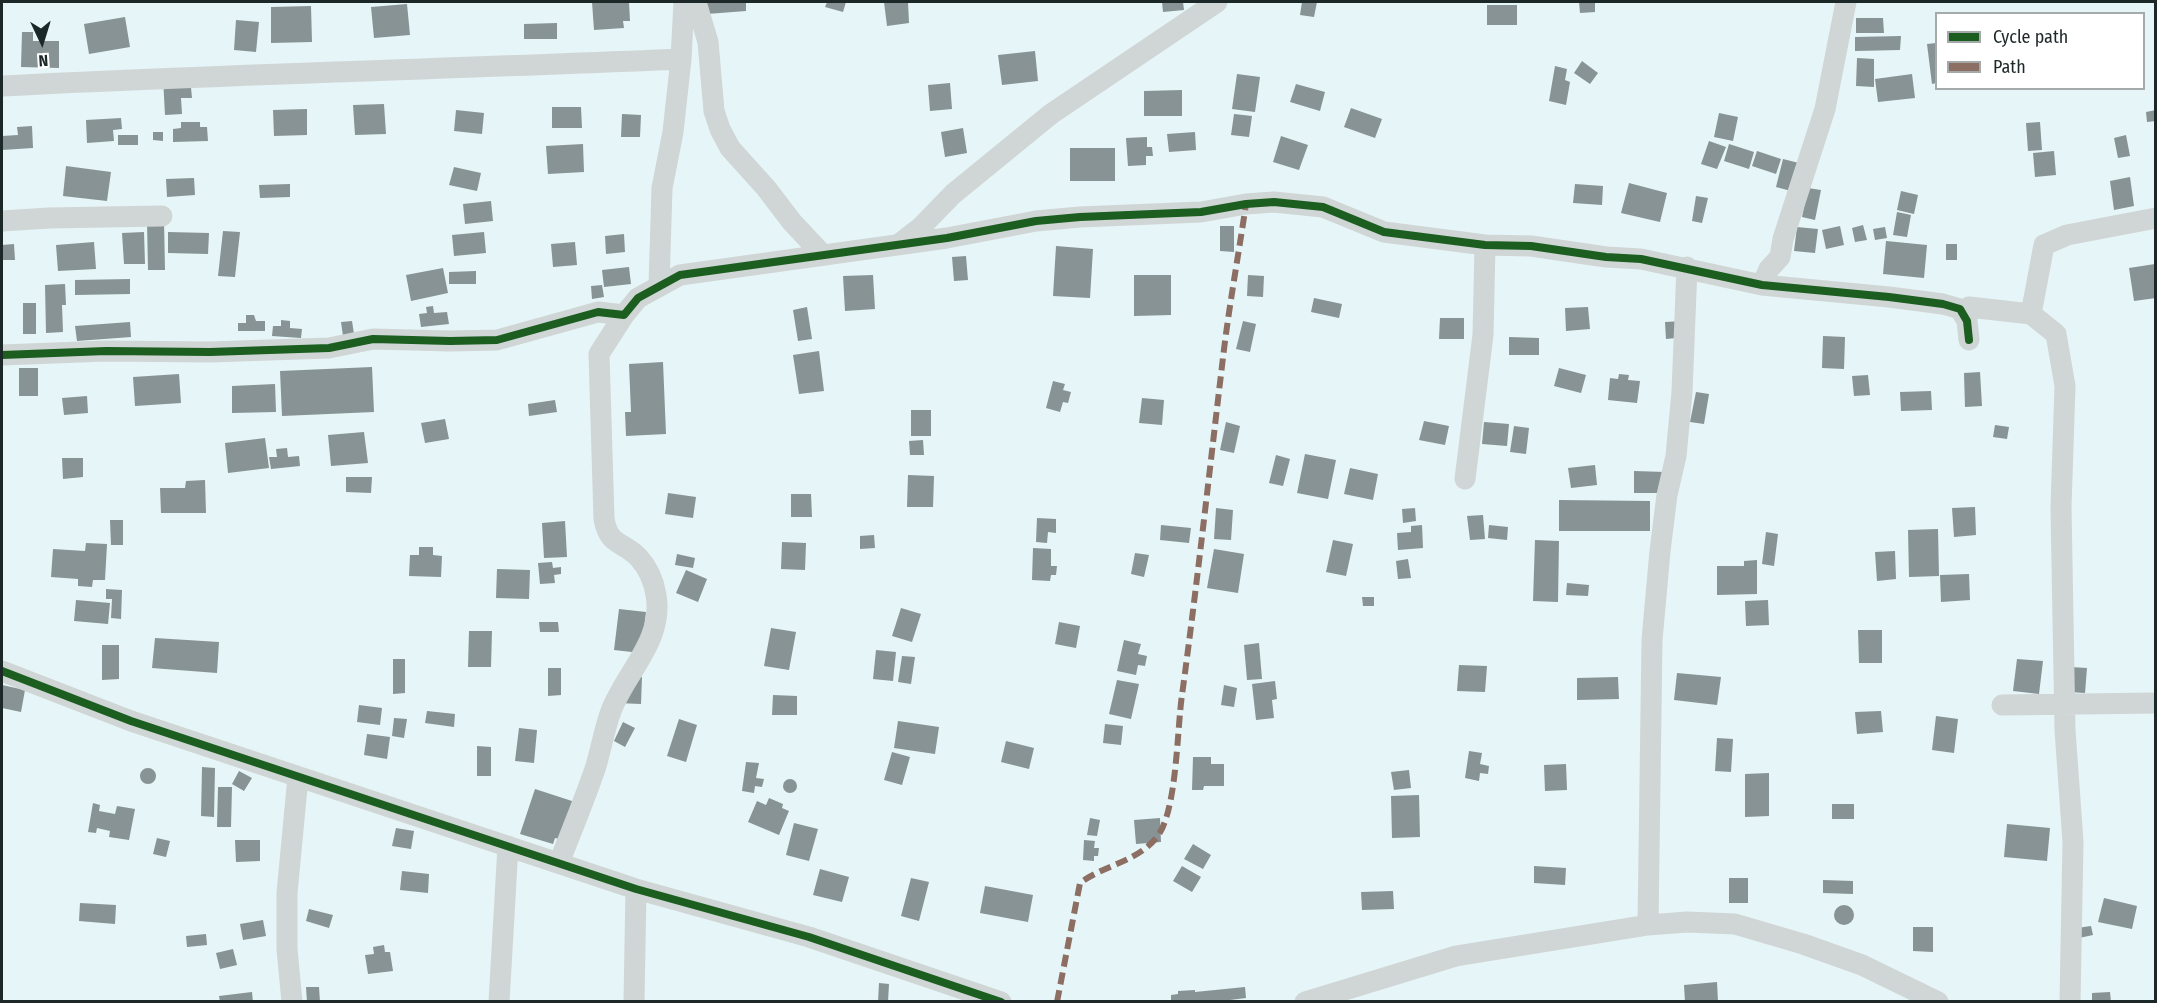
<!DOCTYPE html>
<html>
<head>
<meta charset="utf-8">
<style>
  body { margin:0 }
  #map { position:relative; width:2157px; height:1003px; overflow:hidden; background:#e6f5f7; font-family:"Fira Sans Condensed",sans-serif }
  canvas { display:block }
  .frame { position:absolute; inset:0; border:3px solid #1c2728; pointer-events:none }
  .legend { position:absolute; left:1935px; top:12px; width:210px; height:78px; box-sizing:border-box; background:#fff; border:2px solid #a4a9a9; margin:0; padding:8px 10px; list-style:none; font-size:18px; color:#1c2728 }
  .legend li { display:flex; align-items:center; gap:12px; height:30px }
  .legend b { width:30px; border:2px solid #a4a9a9 }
  .north { position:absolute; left:12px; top:12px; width:60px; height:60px; -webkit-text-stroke:4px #fff; paint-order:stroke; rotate:176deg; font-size:16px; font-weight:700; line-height:24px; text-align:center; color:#1c2728 }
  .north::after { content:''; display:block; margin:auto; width:21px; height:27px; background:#1c2728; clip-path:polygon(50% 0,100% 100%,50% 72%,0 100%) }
</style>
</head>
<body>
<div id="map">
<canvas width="2157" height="1003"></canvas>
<div class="frame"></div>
<ul class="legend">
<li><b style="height:8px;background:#1b5e20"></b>Cycle path</li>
<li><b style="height:8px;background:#8d6e63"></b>Path</li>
</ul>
<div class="north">N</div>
</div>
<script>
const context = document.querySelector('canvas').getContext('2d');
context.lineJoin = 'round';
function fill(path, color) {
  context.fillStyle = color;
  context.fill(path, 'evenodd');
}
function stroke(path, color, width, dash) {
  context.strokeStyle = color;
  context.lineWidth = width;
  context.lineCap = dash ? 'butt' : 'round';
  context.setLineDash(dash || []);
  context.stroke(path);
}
fill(new Path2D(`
  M592 2H629L630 21H623L624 28 594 30Z
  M706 2H746V11L707 14Z
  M827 2H846L843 12 825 7Z
  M884 2H908L909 23 887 26Z
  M1162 2H1183L1184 10 1163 12Z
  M1302 2H1317L1314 17 1300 15Z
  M1579 2H1595V12L1580 13Z
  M407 4 410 35 374 38 371 7Z
  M1487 5H1517V25H1487Z
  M311 6 312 42 271 43V7Z
  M125 17 130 47 89 54 84 24Z
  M1856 18H1883L1884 33H1856Z
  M236 20 259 22 256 52 234 50Z
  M557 23V39H524V24Z
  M22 32H33V41H59V68L21 67Z
  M1901 36 1900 50 1855 51V37Z
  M1936 43V83L1932 84 1927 44Z
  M1035 51 1038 81 1002 85 998 55Z
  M1857 58 1874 59V87L1856 86Z
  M1582 61 1598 73 1590 84 1574 73Z
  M1555 66 1567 69 1565 80 1570 82 1566 105 1549 101Z
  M1237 74 1260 77 1255 112 1232 109Z
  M1912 74 1915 98 1878 102 1875 79Z
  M190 77 192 98H181L182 114 165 115 163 78Z
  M950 83 952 109 930 111 928 85Z
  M1296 84 1325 92 1320 111 1290 102Z
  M1182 90V116H1144V91Z
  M384 104 386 134 355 135 353 105Z
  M552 107H581L582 128H552Z
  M1351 108 1382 119 1375 138 1344 127Z
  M307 109V135L274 136 273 110Z
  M456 110 484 113 482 134 454 131Z
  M2156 110V121L2147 122 2146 112Z
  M1719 113 1738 117 1733 141 1714 137Z
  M622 114 641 115 640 137H621Z
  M1234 114 1252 116 1249 137 1231 135Z
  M121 118 122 129 113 130 114 141 87 143 86 120Z
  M181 122H200V127H207L208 141 173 142V129L181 128Z
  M2040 122 2042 150 2028 151 2026 123Z
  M32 126 33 148 2 150V136L18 135 17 127Z
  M963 128 967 153 945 157 941 132Z
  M153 132H163V141L153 140Z
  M1195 132 1196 150 1169 152 1167 134Z
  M118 135H138V145H118Z
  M2126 135 2130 156 2118 158 2114 138Z
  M1281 136 1308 145 1299 170 1273 162Z
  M1147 137V147H1152L1153 156H1146V165L1128 166 1126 138Z
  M1709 141 1726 147 1717 169 1701 164Z
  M583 144 584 172 548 174 546 146Z
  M1729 144 1754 152 1749 169 1724 161Z
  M1070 148H1115V181H1070Z
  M1757 151 1781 159 1776 174 1752 166Z
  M2054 151 2056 175 2035 177 2033 153Z
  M1783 159 1799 163 1791 191 1776 187Z
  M66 166 111 172 107 201 63 196Z
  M454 167 481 173 477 191 449 185Z
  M2130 177 2134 206 2114 210 2110 181Z
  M194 178 195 195 167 197 166 179Z
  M1629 183 1667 193 1660 222 1621 213Z
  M290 184V197L260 198 259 185Z
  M1575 184 1603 186 1602 205 1573 203Z
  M1808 188 1821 190 1815 220 1802 217Z
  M1901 191 1918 195 1914 214 1897 210Z
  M1696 196 1708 198 1702 223 1692 221Z
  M491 201 493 221 465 224 463 204Z
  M1897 212 1911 215 1907 237 1893 235Z
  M164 221 165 270H148L147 222Z
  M1863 225 1867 240 1855 242 1852 228Z
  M1220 226H1234V252L1220 251Z
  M1840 226 1844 245 1826 249 1822 230Z
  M1797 227 1818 229 1815 253 1794 251Z
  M1885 227 1887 238 1875 240 1873 229Z
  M223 231 240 232 235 277 218 276Z
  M144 232 145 264H124L122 233Z
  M168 232 209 233 208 254 168 253Z
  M484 232 486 253 454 256 452 235Z
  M624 234 625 252 606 254 605 236Z
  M1886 241 1927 245 1924 278 1883 274Z
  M94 242 96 269 58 271 56 245Z
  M575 242 577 265 553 267 551 244Z
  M14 244 15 260H2V245Z
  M1946 244H1957V260H1946Z
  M1056 246 1093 249 1090 298 1053 296Z
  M966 256 968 280 954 281 952 257Z
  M2155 264 2156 298 2134 301 2129 268Z
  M629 267 631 284 604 287 602 270Z
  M443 268 448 293 411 301 406 275Z
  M476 271V284H449V272Z
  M873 275 875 309 845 311 843 276Z
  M1134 275H1171V315L1134 316Z
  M1248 275 1264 276 1263 297 1247 296Z
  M130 279V294L75 295V280Z
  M65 284 66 305H62L63 332 46 333 45 285Z
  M602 285 604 297 592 299 591 286Z
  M1314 298 1342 304 1339 318 1311 312Z
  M23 303H36V334H23Z
  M433 306 434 313 447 312 449 324 421 327 419 314 427 313 426 307Z
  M807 307 812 339 798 341 793 310Z
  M1588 307 1590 329 1566 331 1565 308Z
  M246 315H254L256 321H265V331H238V323H246Z
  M1440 318H1464V339H1439Z
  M281 320 290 321V328L302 329 301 338 272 336 273 326H281Z
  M352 321 354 334 343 336 341 322Z
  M1243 321 1256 324 1250 352 1236 349Z
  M1684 321 1686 337 1666 339 1665 322Z
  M130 322 131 337 77 341 75 326Z
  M1823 336 1845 337 1844 369 1822 368Z
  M1509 337 1539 338V355H1509Z
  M819 351 824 391 799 394 793 355Z
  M663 362 666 434 626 436 625 412H631L629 364Z
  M372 367 374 412 282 416 280 371Z
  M19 368H38V396H19Z
  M1559 368 1586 375 1581 393 1554 386Z
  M1980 372 1982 406 1965 407 1964 373Z
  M179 374 181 403 135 406 133 377Z
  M1619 374 1629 375 1628 380 1640 381 1637 403 1608 400 1610 378 1618 379Z
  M1868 375 1870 395 1854 396 1852 376Z
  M1053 381 1065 384 1063 390 1071 392 1068 403 1063 402 1060 412 1046 408Z
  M275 384 276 412 232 413V386Z
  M1931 391 1932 410 1901 411 1900 392Z
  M1696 392 1709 394 1704 424 1690 422Z
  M87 396 88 413 64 415 62 398Z
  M1142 398 1164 400 1162 425 1139 423Z
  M555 400 557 412 529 416 528 404Z
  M911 410H931V436H911Z
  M445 419 449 439 425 443 421 423Z
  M1424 421 1449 426 1445 445 1419 440Z
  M1226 422 1240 426 1234 453 1220 450Z
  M1484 422 1509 424 1507 446 1482 444Z
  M1995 425 2009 427 2007 439 1993 437Z
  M1514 426 1529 428 1526 454 1510 452Z
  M364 432 368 463 331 466 328 435Z
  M265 438 269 468 228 473 225 443Z
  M923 440 924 455H910L909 441Z
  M287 448 288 457 299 456 300 466 271 469 269 457H277L276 449Z
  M1305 454 1336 460 1328 499 1297 493Z
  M1276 455 1290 459 1283 486 1269 483Z
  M62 458H83V477L63 479Z
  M1595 465 1597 485 1571 488 1568 468Z
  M1350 468 1378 474 1373 500 1344 494Z
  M1634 471 1665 472V493H1634Z
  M908 475 934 476 933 507H907Z
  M346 477H372L371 493 346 492Z
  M205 480 206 513H161L160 488H185L186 481Z
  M668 493 696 497 693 518 665 514Z
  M791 494H811L812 517H791Z
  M1559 500 1650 501V531H1559Z
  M1975 507 1976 535 1954 537 1952 508Z
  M1216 508 1233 510 1231 540 1214 539Z
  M1415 508 1416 521 1403 523 1402 509Z
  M1483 515 1485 539 1470 540 1467 516Z
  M1037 518 1056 519V533L1048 532 1047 543 1036 542Z
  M110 520H123V545H111Z
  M565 521 567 557 544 558 542 523Z
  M1161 525 1191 528 1189 543 1160 540Z
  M1422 525 1423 548 1398 550 1397 533 1411 532V526Z
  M1489 525 1508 527 1507 540 1488 538Z
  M1938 529 1939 576 1909 577 1908 530Z
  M1766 532 1778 534 1774 566 1762 564Z
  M874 535 875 548 860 549V536Z
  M1333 540 1353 544 1346 576 1326 572Z
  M1535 540 1559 541 1558 602 1533 601Z
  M782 542 806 543 805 570 781 569Z
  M86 543 107 544 105 580H93L92 587 78 586V579L51 577 53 549 85 551Z
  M419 547H433V555L442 556 441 577 409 576 410 555H419Z
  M1033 548 1051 549V566H1057L1056 575H1051L1050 581 1032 580Z
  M1214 549 1244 554 1238 593 1207 588Z
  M1895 551 1896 579 1877 581 1875 552Z
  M1135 553 1149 555 1144 577 1131 574Z
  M677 554 695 558 693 568 675 565Z
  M1408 559 1411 578 1398 579 1396 561Z
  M1757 560V594L1717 595V566H1744V561Z
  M552 562 553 568 561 567V574L554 575 555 583 540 584 538 563Z
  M497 569 530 570 529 599 496 598Z
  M686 570 707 579 698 602 676 593Z
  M1969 574 1970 600 1941 602 1940 575Z
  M1567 583 1589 585 1588 596 1566 595Z
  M106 589 122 590 121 619 111 618 112 599H106Z
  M1362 597H1374V606H1363Z
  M76 600 110 603 108 624 74 621Z
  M1768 600 1769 625 1746 626 1745 601Z
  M901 608 921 614 912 642 892 636Z
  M619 609 646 612 641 653 614 650Z
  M539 622H558L559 632H540Z
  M1059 622 1080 626 1076 648 1055 644Z
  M771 628 796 632 789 670 764 666Z
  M1858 630H1882V663H1859Z
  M469 631H492L491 667H468Z
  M155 638 219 642 217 673 152 668Z
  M1124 640 1141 644 1138 654 1147 656 1145 666 1138 665 1136 675 1117 671Z
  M1259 643 1262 679 1247 680 1244 645Z
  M102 645H119V679L102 680Z
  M876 650 896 652 893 681 873 679Z
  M902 656 915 657 911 684 898 682Z
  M393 659H405V693L393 694Z
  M2017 659 2043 661 2039 694 2013 691Z
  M1459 665 1487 666 1485 692 1457 691Z
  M2071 667 2087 668 2085 693 2069 692Z
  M548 668H561V695L548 696Z
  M1677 673 1721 677 1717 705 1674 700Z
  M618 677H642L641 704 618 703Z
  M1618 677 1619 699 1577 700V678Z
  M1117 680 1139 684 1131 719 1109 714Z
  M1275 681 1277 699 1272 700 1274 718 1256 720 1252 684Z
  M2 685 25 690 21 712 2 708Z
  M1224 685 1237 688 1234 707 1221 705Z
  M773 695 797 696V715H772Z
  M359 705 382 708 380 725 357 722Z
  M427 711 455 714 454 727 425 723Z
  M1881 711 1883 732 1857 734 1855 712Z
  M1936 716 1958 719 1954 753 1932 750Z
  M394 718 407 719 404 738 392 736Z
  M679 719 697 725 686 762 667 756Z
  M898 721 939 727 935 754 894 748Z
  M623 722 635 728 625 747 614 741Z
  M1105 724 1123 726 1121 745 1103 743Z
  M519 728 537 730 534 763 515 761Z
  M367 734 390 737 387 759 364 755Z
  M1717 738 1733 739 1731 772 1715 771Z
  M1006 741 1034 748 1029 769 1001 762Z
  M477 746 491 747V776H477Z
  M1469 751 1482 753 1480 764 1489 766 1488 774 1480 773 1479 781 1465 778Z
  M892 752 910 757 902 785 884 780Z
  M1193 757H1211V764H1224V786H1204L1203 790H1192Z
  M746 762 759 763 756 778 764 779 762 787 755 786 754 793 742 791Z
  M1566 764 1567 790 1545 791 1544 765Z
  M202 767 215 768 214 817 201 816Z
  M140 776a8 8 0 1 1 16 0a8 8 0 1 1-16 0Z
  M1409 770 1411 788 1394 790 1391 772Z
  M239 771 252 778 244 791 232 784Z
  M1769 773V816L1745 817V774Z
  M783 786a7 7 0 1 1 14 0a7 7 0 1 1-14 0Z
  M218 787H232L231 827H217Z
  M535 789 575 802 563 840 555 838 553 844 520 834Z
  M1419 795 1420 837 1392 838 1391 796Z
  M769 798 783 804 782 808 789 811 779 835 748 822 757 801 766 805Z
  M93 803 100 805 99 811 115 814 117 806 135 809 129 840 109 837 110 831 97 828 96 833 88 832Z
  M1832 804H1854V819H1832Z
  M1090 818 1100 820 1097 836 1087 835Z
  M1160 818 1161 842 1136 844 1134 820Z
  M794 823 818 829 809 861 786 855Z
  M2007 824 2050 828 2047 861 2004 857Z
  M396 828 414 831 411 849 392 846Z
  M157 838 170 841 166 857 153 854Z
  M235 840H260V861L236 862Z
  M1084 840 1095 841 1094 848H1099L1098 856H1094V861L1083 860Z
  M1193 844 1211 855 1203 869 1184 859Z
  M1182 866 1201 877 1192 892 1173 881Z
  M1534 866 1566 868 1565 885 1534 883Z
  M820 869 849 877 842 902 813 895Z
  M402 871 429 874 428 893 400 890Z
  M911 878 929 882 919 921 901 916Z
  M1729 878H1748V903H1729Z
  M1823 880 1853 881V894L1823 893Z
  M985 886 1033 895 1028 922 980 913Z
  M1393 891 1394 909 1362 910 1361 892Z
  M2104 898 2137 906 2132 929 2098 922Z
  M80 903 116 905 115 924 79 921Z
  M1834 915a10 10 0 1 1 20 0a10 10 0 1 1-20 0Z
  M309 909 333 915 329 928 306 921Z
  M263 920 266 936 243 940 240 924Z
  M2091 926 2093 935 2079 938 2077 928Z
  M1913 927H1933V952L1913 951Z
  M206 934 207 945 187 947 186 936Z
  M384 945 385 952H390L393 971 368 974 365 955 374 954 373 947Z
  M233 949 237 965 220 969 216 953Z
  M1717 982 1718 1002H1685L1684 985Z
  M879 983 889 984 888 1002H878Z
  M306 987H319L320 1002H307Z
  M1245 987 1246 998 1214 1002H1171V995L1178 994V991L1195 990V992Z
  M252 992 253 1002H220L219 996Z
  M2110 992 2111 1002H2092V993Z`), '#879394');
stroke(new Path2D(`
  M696 2 708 42 714 111 720 129 730 148 766 188 792 222 822 254
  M2 86C228 74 454 69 681 59
  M2 221 49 218 162 216
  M899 244 921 227 953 194 1051 114 1217 2
  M1762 285 1769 269 1780 257 1783 239 1825 109 1846 2
  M659 286 662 188 673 132 681 59 684 2
  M1969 307 2031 314 2056 334 2065 386 2061 507 2065 730 2073 842 2070 1002
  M2031 314 2044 245 2067 235 2156 218
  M2 355 106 351 210 352 329 348 373 339 450 341 497 340 598 312 624 315 638 298 680 275 947 238 1036 221 1080 217 1201 212 1246 204 1274 202 1323 207 1384 232 1485 245 1531 246 1606 257 1641 259 1762 285 1889 297 1943 304 1960 309 1967 321 1969 340
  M1465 479 1483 335 1485 245
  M2 671 131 721 636 889 809 937 1001 1002
  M2002 705 2156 703
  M559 863C571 832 584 801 595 769 601 750 604 730 611 711 626 672 664 640 656 595 654 582 648 568 639 558 624 541 609 547 604 519L599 354 624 315
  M1648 925 1652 640 1660 551 1667 495 1676 456 1682 392 1687 267
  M292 1002 287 949V893L298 777
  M499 1002 508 846
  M634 1002 636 889
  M1305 1002 1456 956 1648 925 1687 922 1735 924 1803 944 1862 965 1938 1002`), '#d0d5d5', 21);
stroke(new Path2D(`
  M1057 1002 1080 883C1104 865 1137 862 1157 837 1177 812 1177 729 1182 695 1197 585 1209 475 1222 366 1228 312 1238 258 1246 204`), '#8d6e63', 6, [12, 6]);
stroke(new Path2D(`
  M2 355 106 351 210 352 329 348 373 339 450 341 497 340 598 312 624 315 638 298 680 275 947 238 1036 221 1080 217 1201 212 1246 204 1274 202 1323 207 1384 232 1485 245 1531 246 1606 257 1641 259 1762 285 1889 297 1943 304 1960 309 1967 321 1969 340
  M2 671 131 721 636 889 809 937 1001 1002`), '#1b5e20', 8);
</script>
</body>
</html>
